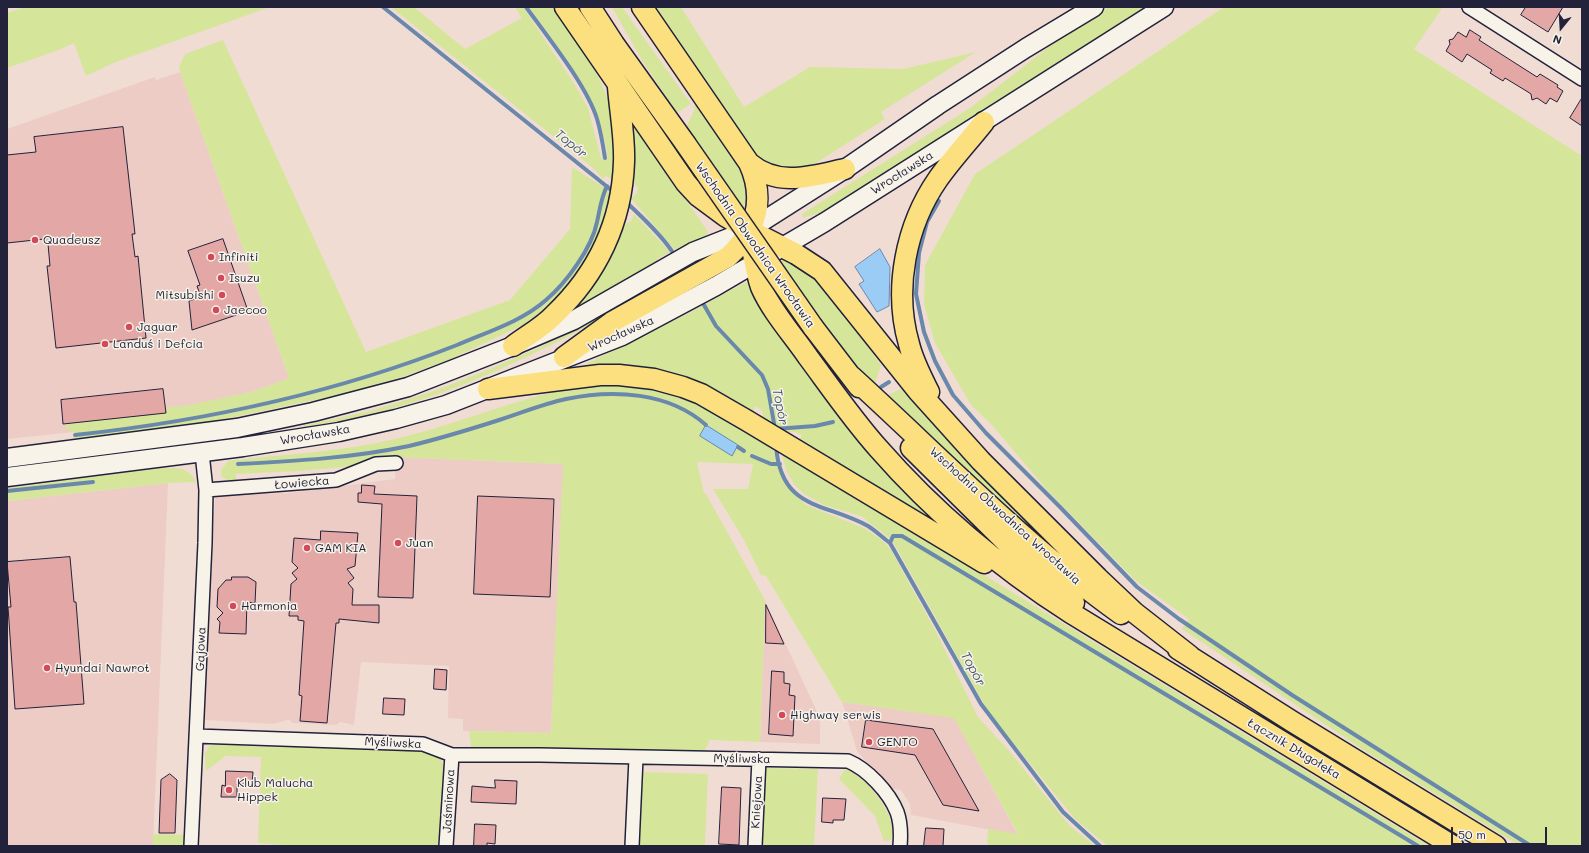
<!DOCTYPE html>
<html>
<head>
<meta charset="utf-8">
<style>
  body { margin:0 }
  #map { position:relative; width:1589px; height:853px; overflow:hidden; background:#f1dcd4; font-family:Mali,sans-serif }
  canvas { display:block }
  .frame { position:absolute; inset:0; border:8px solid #22223b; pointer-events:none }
  .north { position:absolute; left:1541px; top:8px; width:40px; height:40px; -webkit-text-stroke:3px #f7f3e8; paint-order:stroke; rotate:198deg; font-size:11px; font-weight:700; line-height:16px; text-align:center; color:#22223b }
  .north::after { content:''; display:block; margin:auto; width:14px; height:18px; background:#22223b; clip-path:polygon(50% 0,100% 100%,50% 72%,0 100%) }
  .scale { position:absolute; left:1451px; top:827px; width:96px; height:18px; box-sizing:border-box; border:2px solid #22223b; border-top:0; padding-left:5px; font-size:12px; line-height:14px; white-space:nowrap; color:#22223b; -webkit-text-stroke:3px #f7f3e8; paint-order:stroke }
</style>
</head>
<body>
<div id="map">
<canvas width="1589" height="853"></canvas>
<div class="frame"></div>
<div class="north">N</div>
<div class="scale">50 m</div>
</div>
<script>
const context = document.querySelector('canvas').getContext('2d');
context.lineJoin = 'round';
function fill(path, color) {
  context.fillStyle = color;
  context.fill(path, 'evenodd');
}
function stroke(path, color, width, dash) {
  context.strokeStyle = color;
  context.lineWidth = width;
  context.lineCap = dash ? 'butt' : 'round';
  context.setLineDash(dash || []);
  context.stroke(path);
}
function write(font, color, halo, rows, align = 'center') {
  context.font = font + ' Mali,sans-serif';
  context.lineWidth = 3;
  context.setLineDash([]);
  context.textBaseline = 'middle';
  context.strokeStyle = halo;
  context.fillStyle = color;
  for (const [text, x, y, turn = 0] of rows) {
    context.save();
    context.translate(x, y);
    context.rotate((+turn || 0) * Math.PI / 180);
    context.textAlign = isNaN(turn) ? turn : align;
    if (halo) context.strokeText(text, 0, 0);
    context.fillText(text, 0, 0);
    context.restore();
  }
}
fill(new Path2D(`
  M180 72 289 378 255 391 74 432 7 439V129L155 77 156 80Z
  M396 457 564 464 551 733 463 731V719L448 718 449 666 361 662 354 725 340 722 336 725 292 723 290 720H287L274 724 205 720 215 495 289 493 395 479Z
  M168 483 153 846H7V501Z
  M765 600 820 718V744L760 742Z
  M842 702 954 717 1018 835 911 815 910 804 901 790 888 788 857 751Z`), '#edccc6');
fill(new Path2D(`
  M25 7H270L116 62 86 76 74 43 59 50 7 68V13Z
  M391 7H414L465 49 522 18 515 7H523L575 85 588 108 601 158 608 159C602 100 562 53 529 7H555C581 45 611 87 616 134 617 149 614 166 613 180L606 176 603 179 593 168Z
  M612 7H622L691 104 677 113 643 62Z
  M651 7H681L744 107 810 67 903 69 976 52 881 112 885 119 816 163 799 170 763 166Z
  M1110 7H1150L829 210 803 218 802 214 970 108 1076 26Z
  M1224 7H1443L1414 49 1582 156V846H1520L1365 751 1182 629 1189 619 1136 581 1048 491 991 424 971 405 935 343 924 305 925 265 975 174Z
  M223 40 366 352 510 300 570 229 572 167 613 193 592 257 550 307 525 324 453 358 399 378 343 394 178 429 75 441 74 432 66 429V420L190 405 255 391 289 378 180 72 179 67 185 54Z
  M697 104C715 130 758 176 743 209L686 128 695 108 693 106Z
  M629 116 708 232 706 236 690 245 689 243 675 250 631 198 636 194 638 188 633 182Z
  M634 214 670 252 657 259 659 263 569 314 622 226 631 221Z
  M788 260 816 279 829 292 881 365 874 387 838 348 840 347 819 319 781 261Z
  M664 278 667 282C594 324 522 363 444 392 398 409 350 419 303 428L302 426 370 411 437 390 492 368 536 349Z
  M744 283H749L954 535 798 442 802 435 795 432H791L788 436 764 421 762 411 756 406 752 413C713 389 673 367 626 365 615 364 587 369 580 367L687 314Z
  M600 383 660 390 681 396 728 421 772 448 786 486 806 505 864 528 882 540 891 550 935 630 978 717 1010 752 1069 825 1095 846H987L988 829 1018 834 954 718 842 702 766 576 761 575 744 540 713 489H748L753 464 697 462 704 493 706 494 765 600 760 742 710 740 705 750 471 748 469 731 551 733 563 464 396 457 372 458 357 466 299 471 236 474V482L229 481 221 476V470L228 461C284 454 343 452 399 438 466 422 530 392 600 383Z
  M901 389 1077 572V574L885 396Z
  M782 452 1429 846H1108L1075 819 989 713 892 540 861 516 824 505 804 494 794 484 787 472 783 459Z
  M161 468C179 468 186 466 197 482L168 483 7 501V488Z
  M216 744 262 747 411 748 439 756 446 771 441 846H294L258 843 261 757 226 756 206 771 205 754 209 746Z
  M764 768 818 769 814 846H748L752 776Z
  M845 769C865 773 902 822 891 840L884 841 875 816 839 779Z
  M640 772 708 774 705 846H637Z
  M153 834 187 835 186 846H153Z`), '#d5e69a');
const water = new Path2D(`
  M880 249 890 267 889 306 877 312 859 284 864 281 855 267Z
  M706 425 738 445 732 456 700 436Z`);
fill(water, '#9accf6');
stroke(water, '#6a88ab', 1);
stroke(new Path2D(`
  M383 7 615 193
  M526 7C547 36 587 86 597 119 601 132 603 145 605 158
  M625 201C640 215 665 238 675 256
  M939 201 927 222 919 253 916 294 924 332 935 361 953 395 986 433 1060 507 1137 587 1179 619 1292 695 1531 846
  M700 298 716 326 762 375 768 389 775 429
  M881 387 889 382
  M775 429 815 426 833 422
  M75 435C205 421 335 393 457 345 487 332 521 322 546 300 566 283 592 248 597 222 600 209 601 198 607 186
  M776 446C781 511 825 502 868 526 876 531 883 538 890 543L981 704 1063 812 1100 846
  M738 447 744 451
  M752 456 771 464H780
  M238 464C296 461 352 458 409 446 438 439 468 430 496 421 519 414 542 404 566 399 613 389 669 392 706 425
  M7 491 93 482
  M890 543 893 536H902L1418 846`), '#6a88ab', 4);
const building = new Path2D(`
  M1526 7H1563L1548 32 1521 15Z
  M1470 30 1481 37 1479 40 1537 77 1540 74 1558 85 1557 87 1563 91 1557 102 1550 98 1546 104 1537 98 1532 100 1531 94 1528 92 1505 78 1503 81 1490 73 1492 70 1467 54 1462 62 1446 51 1450 44 1449 40 1453 39 1458 32 1466 37Z
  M1582 98V126L1570 118Z
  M123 127 135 234H132L135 257 138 256 146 338 56 348 47 266H50L48 244H45L44 239 7 243V155L36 152 34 137Z
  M223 239 248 311 192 330 189 301 201 297 197 286 200 285 188 251Z
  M163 389 166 413 63 424 61 400Z
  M362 485 375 486 374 494 417 496 413 598 378 597 382 504 358 502V493H361Z
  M478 496 554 499 550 597 474 594Z
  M321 531 358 533 355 566 347 569 354 578 348 583 353 589 352 605H379V623L339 619V623H336L327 723 300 721 302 696 299 695 304 621 298 620V616H289L291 584 297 579 292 573 298 568 292 562 294 538 320 540Z
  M70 557 74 602H76L84 704 15 709 8 607H11L7 562Z
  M232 577H248L256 582 255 603 247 602 246 634 219 633 220 622 217 619 223 613 217 607 218 589 226 580H231Z
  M766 605 784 644 766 643Z
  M435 669 447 670 446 690 434 689Z
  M772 671 784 672V683L790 684 789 695 795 696 793 736 769 734Z
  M384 698 405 699 404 715 383 714Z
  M866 720 933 729 979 811 943 805 915 755 862 747Z
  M226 771 253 772 252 784H237V797H221L222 785 225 786Z
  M170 774 177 780 175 833H159L161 780Z
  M495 780 517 781 516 804 471 802 472 786 495 788Z
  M722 787 741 788 739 845 719 844Z
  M823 798 846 799 844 820H833V823L822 822Z
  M475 824 496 825 495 844 487 843V846H474Z
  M926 828 944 829 943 846H924Z`);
fill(building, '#e3a8a5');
stroke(building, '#22223b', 1);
const street = new Path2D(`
  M1469 7 1582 79
  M206 490 336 480 376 464 396 463
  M196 736 423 744 452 755H540L848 761C867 769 889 792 897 812 901 823 901 834 900 846
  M191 846 205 543 206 490 202 453
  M446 846 452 755
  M632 846 636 758
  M755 846 759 759`);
const secondary = new Path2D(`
  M7 458 237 428 313 412 408 387 513 346 574 320 693 252 749 230 845 169 938 105 1026 48 1094 7
  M7 477 243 447 339 432 396 419 446 405 622 336 716 286 825 222 1164 7`);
const primary = new Path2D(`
  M565 7 686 183 698 196 725 216 749 230 796 254 822 271 918 391 981 461 1098 578 1135 613 1190 656
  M590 7 614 44 685 143
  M749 163C779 188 812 176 845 169
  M749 234C753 251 755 270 761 287 772 312 793 335 808 357 831 388 853 420 878 448 934 512 999 567 1071 613L1453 846
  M813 327 859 387
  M513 346C526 336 543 327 554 315 597 274 622 222 624 162 625 138 620 112 618 87
  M564 357 612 322 728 257C756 231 766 200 749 163L642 7
  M851 376C939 456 1023 544 1121 614
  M488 389 600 375H619L654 379 683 387 701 394 746 420 984 563
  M929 392C921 376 913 361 909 344 893 289 906 225 938 179 952 159 969 141 984 122
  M911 448 1015 551 1074 603
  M1178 649 1293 722 1496 846`);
stroke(street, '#22223b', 16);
stroke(secondary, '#22223b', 21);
stroke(primary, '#22223b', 23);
stroke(street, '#f7f3e8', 13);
stroke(secondary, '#f7f3e8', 18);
stroke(primary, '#fce080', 20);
const primaryBridge = new Path2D(`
  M685 143 813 327`);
stroke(primaryBridge, '#22223b', 23, []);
stroke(primaryBridge, '#fce080', 20);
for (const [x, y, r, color] of [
  [35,240,4,"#d1495b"],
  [211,257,4,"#d1495b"],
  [221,278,4,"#d1495b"],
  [222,295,4,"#d1495b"],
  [216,310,4,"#d1495b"],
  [129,327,4,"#d1495b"],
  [105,344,4,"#d1495b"],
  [398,543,4,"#d1495b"],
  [307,548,4,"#d1495b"],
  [233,606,4,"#d1495b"],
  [47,668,4,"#d1495b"],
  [782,715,4,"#d1495b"],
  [869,742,4,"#d1495b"],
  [229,790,4,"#d1495b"]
]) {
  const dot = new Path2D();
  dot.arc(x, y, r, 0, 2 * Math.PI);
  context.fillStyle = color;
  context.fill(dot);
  stroke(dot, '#f7f3e8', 1.5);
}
write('12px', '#22223b', '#f7f3e8', [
  ["Wrocławska",902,173,-32],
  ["Wschodnia Obwodnica Wrocławia",755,245,55],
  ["Wrocławska",621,334,-24],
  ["Wrocławska",315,435,-10],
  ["Łowiecka",302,483,-5],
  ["Wschodnia Obwodnica Wrocławia",1005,516,42],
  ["Gajowa",201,649,-88],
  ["Myśliwska",393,743,3],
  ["Łącznik Długołęka",1294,749,31],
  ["Myśliwska",742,759,1],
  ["Jaśminowa",449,801,-87],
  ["Kniejowa",757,802,-87]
]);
write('12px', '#22223b', '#f7f3e8', [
  ["Quadeusz",43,240],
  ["Infiniti",219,257],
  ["Isuzu",229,278],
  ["Mitsubishi",214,295,"right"],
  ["Jaecoo",224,310],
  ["Jaguar",137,327],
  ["Landuś i Defcia",113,344],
  ["Juan",406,543],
  ["GAM KIA",315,548],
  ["Harmonia",241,606],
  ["Hyundai Nawrot",55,668],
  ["Highway serwis",790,715],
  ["GENTO",877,742],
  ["Klub Malucha",237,783],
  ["Hippek",237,797]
], 'left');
write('italic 13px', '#465573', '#f7f3e8', [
  ["Topór",571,144,39],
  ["Topór",780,407,79],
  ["Topór",973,669,61]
]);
</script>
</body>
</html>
